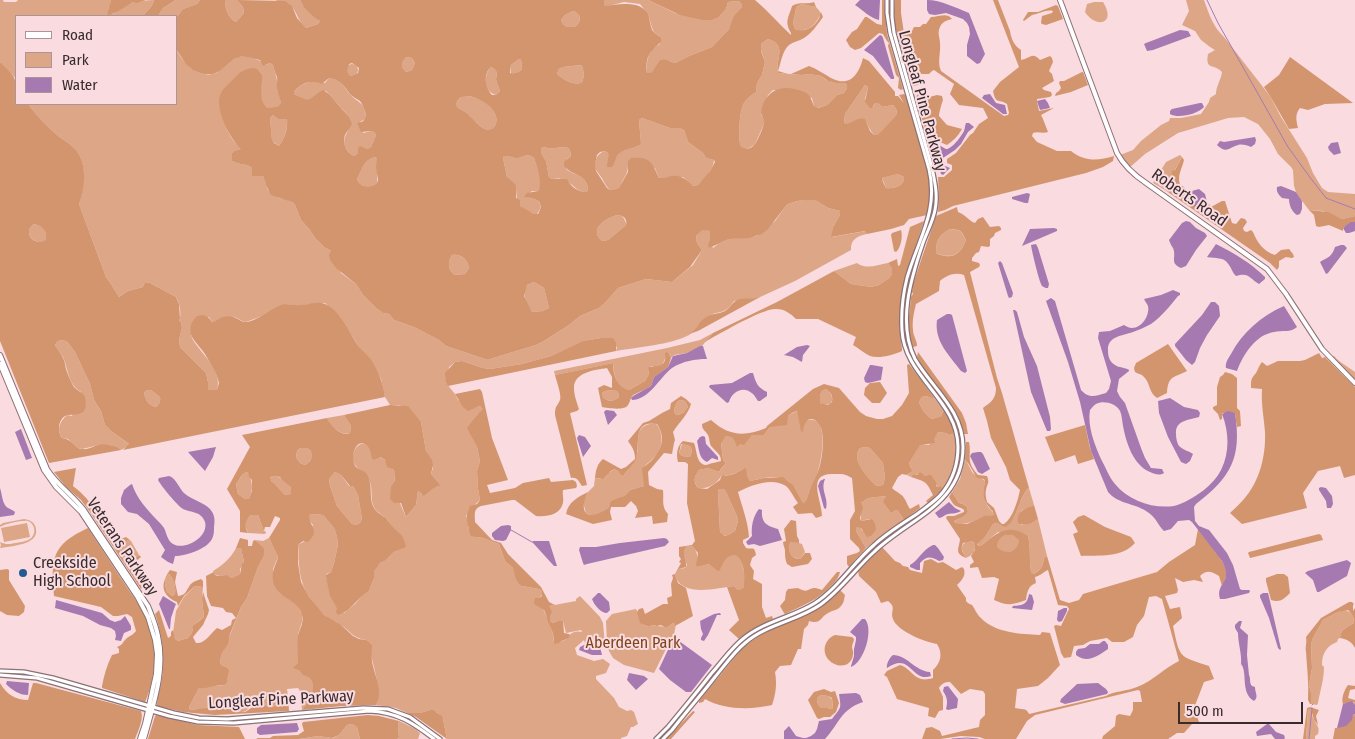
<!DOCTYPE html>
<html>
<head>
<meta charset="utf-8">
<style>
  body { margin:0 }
  #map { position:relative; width:1355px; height:739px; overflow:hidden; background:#f9dbe0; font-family:"Fira Sans Condensed",sans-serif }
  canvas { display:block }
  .legend { position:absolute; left:15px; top:15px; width:162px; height:90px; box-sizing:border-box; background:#f9dbe0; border:1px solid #ab9598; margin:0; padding:6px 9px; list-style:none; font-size:15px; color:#362b2d }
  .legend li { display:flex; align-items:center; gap:10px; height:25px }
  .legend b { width:25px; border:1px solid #ab9598 }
  .scale { position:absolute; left:1178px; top:702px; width:125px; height:22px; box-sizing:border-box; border:2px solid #362b2d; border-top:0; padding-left:6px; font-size:15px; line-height:18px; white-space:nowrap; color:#362b2d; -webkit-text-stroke:4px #f9dbe0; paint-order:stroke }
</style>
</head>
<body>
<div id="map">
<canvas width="1355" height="739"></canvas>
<ul class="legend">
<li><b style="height:6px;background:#fff"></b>Road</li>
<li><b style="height:14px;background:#dda787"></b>Park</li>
<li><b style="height:14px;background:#a67ab0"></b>Water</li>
</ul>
<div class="scale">500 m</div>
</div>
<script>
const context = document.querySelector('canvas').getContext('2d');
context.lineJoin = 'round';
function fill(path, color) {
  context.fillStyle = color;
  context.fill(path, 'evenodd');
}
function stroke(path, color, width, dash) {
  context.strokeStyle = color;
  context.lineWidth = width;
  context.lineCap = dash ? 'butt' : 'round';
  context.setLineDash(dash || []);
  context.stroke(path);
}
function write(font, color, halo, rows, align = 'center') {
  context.font = font + ' "Fira Sans Condensed",sans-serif';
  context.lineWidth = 4;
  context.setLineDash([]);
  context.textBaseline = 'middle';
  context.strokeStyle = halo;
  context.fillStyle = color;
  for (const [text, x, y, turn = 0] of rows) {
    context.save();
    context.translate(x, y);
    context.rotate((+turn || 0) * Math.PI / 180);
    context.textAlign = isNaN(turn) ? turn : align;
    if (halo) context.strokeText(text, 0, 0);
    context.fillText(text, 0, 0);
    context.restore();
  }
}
fill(new Path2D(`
  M0 0H3L4 2H16L18 0H111L110 5 108 9 113 14 119 9 133 2C140 2 146 0 154 0 152 8 147 10 143 16H16V79L10 72 0 62Z
  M176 0H200L197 4 183 9 176 18V16H158L163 8Z
  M225 0H237L243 7 244 13 236 22C228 18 225 8 225 0Z
  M276 0H300L302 4 320 21 318 24 306 28C294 18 297 0 277 2Z
  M603 0H648L675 13 701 20 719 17 726 9 728 2 739 1 742 5V7L738 12 729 29 712 47 689 56 675 63 669 61 658 62 654 71 652 73H647C646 60 648 50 660 44L659 36C650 31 652 23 648 15 646 11 643 8 640 4L624 2 604 7Z
  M1186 0H1204C1209 14 1213 27 1224 37L1270 96 1281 117 1307 158 1313 173 1322 188 1328 192 1355 194V216L1342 219 1323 211 1309 210 1299 197 1296 192 1294 186 1293 170 1291 167 1278 154 1270 139 1258 124 1244 117 1228 118 1178 133 1145 154 1129 168 1120 155 1133 150 1141 141 1161 125 1169 121 1170 118H1181L1201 114 1209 102 1210 98 1216 94C1216 86 1221 80 1222 72 1214 63 1205 71 1208 54L1215 50 1210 47 1201 40 1195 31 1182 25 1189 11Z
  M1094 2H1103C1117 24 1096 29 1085 12L1087 4Z
  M801 4 816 7C817 8 821 12 821 14 821 15 820 16 819 17 814 27 805 33 795 29 791 21 796 15 796 7Z
  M573 11C583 13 581 22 575 27H567L563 24 561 20 565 15Z
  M768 39C788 45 775 59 778 73L802 75 809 74 821 76 826 80 836 83H845L847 85V88L844 93 837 95 827 105 817 108 814 106 812 98 773 90 768 95 761 112V115L764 119V124L755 144 748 149 742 147 740 144C739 133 739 112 744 103 747 98 752 95 756 92L757 83 762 75 765 62 761 50V46L762 43Z
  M176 49C183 62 196 77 213 74 225 71 232 55 244 56 247 56 249 58 252 58 259 60 261 61 266 65L270 63 273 65 277 80V89L280 98V105L275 108H268C259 101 260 92 262 82L254 68 242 72 238 74 219 102C223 119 227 138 242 149L234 151 232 153V161C239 165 246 163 252 168V176H263L268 190 279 198 286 199 292 202 295 205 301 220 310 230 315 238 324 247 331 251 341 273 356 284 363 295 376 308 383 313 389 314 394 320 414 327 439 340 446 346 485 359H490L536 345 544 341 569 325 580 316 599 308 605 303 618 288 646 279 672 282 693 265 702 250 697 243 696 236 702 229 710 231V241L713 248 718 244 729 239 757 236 775 221 785 207 788 204 794 202 802 200H815L828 208 840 211V215L833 227 832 237 866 231 867 234C858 236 850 239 851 250L795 281 758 298 734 301C725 315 720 310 708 316 700 321 697 330 689 335 670 345 638 347 616 351L617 347 601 338 584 341 551 356 522 364 490 369 483 368 462 361 455 362 449 367 446 383 455 394 458 400 475 408 480 406 484 409 475 417 468 428 477 447 480 461 477 471 478 489 480 500 469 510 466 516 469 522 468 528 477 537 483 538 499 544 505 561 513 568 522 586 539 589 542 591V595L539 598C543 613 554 626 554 643L563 641 569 637V635C574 631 578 631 582 632L581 630 566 633 563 621 560 620 553 623 550 621 549 606 576 601V599L580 596 600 617 603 623 605 646H596L587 642 585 643 584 640 575 648 577 655 594 661 603 659 610 664 606 673 596 676V679L614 698 619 707 627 711 631 710 634 712 638 724 633 727H631L627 736 621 738V739H447L443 719 438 713 430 710 420 713H407L396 708 376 705C383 693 371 654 366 640 353 638 351 632 341 625 336 621 329 619 324 615 309 601 300 585 299 564 298 558 299 552 298 545L305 541 313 525 309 520V515L315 514 323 515 334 528 337 537 338 545 334 563 331 572 326 574V577C332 593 330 602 344 613L355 604 363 594 369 591 374 578 373 572 376 567 380 563 385 561 394 552 405 547C403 532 400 535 391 526 389 524 389 521 387 519 383 515 379 514 375 509 369 500 374 489 369 480 364 471 351 467 353 455 355 445 364 438 371 450 372 453 373 457 375 460L381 457C384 459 393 468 394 471 397 476 394 479 394 483 394 490 403 510 406 517L416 505 418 491 422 494 434 487 439 486 438 482 431 474 433 468 426 451 421 422 400 405H390L385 397 381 379 369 357 360 349 341 318 325 303H318L299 306 285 304 262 316 246 322 242 321 235 317 228 316 212 322 209 317 190 328C191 332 191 336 193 340 202 354 223 372 217 390H208V382L206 373 180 347 179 340 182 328 181 322 179 321C182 315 180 303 176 297L150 283 145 282 143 287 128 291 119 297 111 284 106 277 79 204C84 187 88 164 75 149 70 143 63 140 57 135 47 126 36 115 28 104H176Z
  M406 57 412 58 415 63 412 70 406 72 402 67V63Z
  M519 59H521L522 69C519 73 516 74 511 73V65Z
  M346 70a6 6 0 1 1 12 0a6 6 0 1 1-12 0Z
  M581 65 582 66C584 71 585 79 581 83 572 85 564 80 557 74L559 69 563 67Z
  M491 67C498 70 497 72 496 79 496 83 499 87 500 91L496 95C484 92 483 75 491 67Z
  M329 78C342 79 343 87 351 95 360 105 366 102 365 119L360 122 363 133 371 131 374 132 376 135 371 147 367 149 358 148V153L354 156C350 154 348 152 346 148 340 137 353 130 349 118 348 114 333 99 329 94L326 91C318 92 314 101 306 100 302 100 298 96 294 94V92C299 86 308 80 316 82 319 82 322 83 325 83Z
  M865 85 868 87 865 99 873 107 875 103H878L882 107 893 105C897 109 898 113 895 118L879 135H874C862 120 870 113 847 125L844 123 845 114Z
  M461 97C465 97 469 96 473 97 481 99 492 106 495 114 499 121 495 132 485 129 478 126 475 120 470 116 467 112 461 110 457 107 456 102 457 100 461 97Z
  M273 115 287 119C288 129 285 137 279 146L272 141 270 118Z
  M642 118 670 128H679L684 130 688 142 703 153 706 158 714 160C713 170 705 178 698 185L693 186 683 177 659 178 655 168 628 161C628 170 628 172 623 180 622 182 621 185 620 187 612 197 606 186 603 180 601 176 598 173 596 170 593 162 597 153 605 151L608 153 609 160 614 164C616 149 629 150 640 145L641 143 639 120Z
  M543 147C547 148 551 149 555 148 564 148 570 144 571 156L567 159 566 169C575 176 588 175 588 190L586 192C575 192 572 181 561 179 558 178 555 179 552 179L549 177 546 161 541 153V148Z
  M526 155 531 156 534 158C537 167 544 182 538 191H532L526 196C536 198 546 203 537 214H534L525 210 520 206 517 199 516 190 507 177 503 158 504 156Z
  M1180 155 1182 157 1172 175 1173 178 1170 183 1166 187 1165 190 1153 183 1166 162Z
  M375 157 377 159V183C371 188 360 188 357 179 362 171 363 160 375 157Z
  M898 174 904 177C905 186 894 189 886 188L882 178Z
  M617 215C623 215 624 218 626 223V225L608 240 602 241C588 229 606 218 617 215Z
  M34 224C44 226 47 231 46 241 34 246 22 232 34 224Z
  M950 229C961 230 961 231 966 240 960 256 951 259 936 253 936 240 939 235 950 229Z
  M452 255C461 253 468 260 469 268L465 274 455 275C448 271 447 262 452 255Z
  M857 263C866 270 877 265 888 263L892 269V274L889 278 879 285 871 287 851 284 834 271Z
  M534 282 544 288 549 308 543 311 532 312C527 303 521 296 527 285Z
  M713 333 702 346 687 353 674 355 671 358 668 352C662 362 666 368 651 366L648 369 649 374 645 381 629 390C616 387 614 375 613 363L555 375 554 371 667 348 700 340Z
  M60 340 66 341 69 344 75 352 90 384 94 400 101 411 105 425 111 431 130 445 121 450 118 447 103 444 82 449 78 448 68 439 62 438C56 430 60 421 67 415L72 416 81 392C69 385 68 371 64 359 62 354 57 350 55 345L57 342Z
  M1334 356 1339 361 1355 372V382L1332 357Z
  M826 389C836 396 834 409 820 403V395L822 391Z
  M147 390H151L160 397C161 402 159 404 156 407 148 405 146 401 144 393Z
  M614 390 618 392 619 397C614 402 607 402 603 397L602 393 605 391Z
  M926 396 935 399 944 410 941 416 932 419C925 414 922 410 919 402L922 397Z
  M680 400 685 401 688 407 683 413 678 415 675 414 674 409 677 402Z
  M798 411 803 432V425L806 421C830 412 822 459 818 471 817 477 813 483 810 489 808 494 808 498 804 503H802C798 497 796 490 792 485 783 472 763 478 750 481L742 470C736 474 728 476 722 475 718 483 707 490 698 488 693 481 694 476 699 470L708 468 719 472 726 463 723 460 721 442 726 436H730L740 444 752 435H764L770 427C781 424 787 414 798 411Z
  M344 415 351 426 350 433C341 436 331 427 327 418Z
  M655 423C663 429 663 445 658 453 655 458 648 462 644 467V486L630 490 624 496 609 505 608 508C601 514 595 518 586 513L584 506V500L588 492 594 486 595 478 600 479 606 477 608 473 615 469 624 475C628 469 634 465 636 458 642 442 630 426 655 423Z
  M938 432 946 433 949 435 954 434C958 453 954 472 943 489L941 487H938L936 485 937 483 930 475 925 476 913 474 911 477 907 475 909 474 911 468 909 463 920 444 929 445Z
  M682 444 687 445 691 447 692 452 690 457 682 456 679 453Z
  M866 447 870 448 883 463 885 478 883 485 877 486C870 481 856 464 857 455 857 452 859 450 860 448Z
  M300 448H307L311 451C312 458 312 461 305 465L300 463 296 457 297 451Z
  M965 460C969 464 970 470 974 474 978 477 982 478 985 481 983 491 983 499 989 508 991 510 993 512 994 515 990 516 986 516 982 517 971 522 967 525 955 523L954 521 965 516 968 512 967 507 963 504 959 503 952 492 960 479Z
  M246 472H248C252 481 254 489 249 499H245L238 494 236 484 242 475Z
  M335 472 341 475 349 486H353L358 495 362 519 360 523 356 525 352 524 337 506 330 486 329 479Z
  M274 476C282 477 287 482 291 488V494L285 495 274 483 272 482 270 477Z
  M1029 488 1034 505 1021 511V525L1028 524 1038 519 1047 556 1044 558C1043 566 1041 570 1034 574L1031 572C1029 559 1031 548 1028 536L998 532 982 545 979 546 977 543 985 537 993 524 997 523 1005 526C1008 524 1012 521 1014 517 1019 508 1021 495 1029 488Z
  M719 489H722L725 490 737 516 738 521 735 531 728 535 723 536 720 532 718 492Z
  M886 496 884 503 891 513 896 510 898 511 904 520 866 548 856 531V526L861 528 862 531 875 523C870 517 868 520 861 521V503L868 498Z
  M256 514 258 515 265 534 248 533 245 525 246 520 251 515Z
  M24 519C30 520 35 522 36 529 39 545 11 546 0 548L1 545 0 542C6 545 10 544 16 543 19 542 24 542 28 540 36 537 37 525 28 521 22 520 5 524 0 527V525L3 523Z
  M27 523 30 537 4 542 1 528Z
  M1006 535H1012L1020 540C1018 552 1006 556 997 548 997 540 1000 538 1006 535Z
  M269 538 278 557 273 569 274 583 280 593 298 605 302 614V622L298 634V643L299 670C304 673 313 678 314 684 315 691 307 705 302 710L300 691 298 688 287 689 288 696 284 700 272 707C266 706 259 704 253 706 249 707 247 711 243 712 236 714 232 707 225 707 219 707 211 707 205 708 200 709 196 710 190 710L189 707 199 688 215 685 220 686 225 685C228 680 229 674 228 668L221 665 220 661 222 653 227 644 230 635 241 607 247 598 258 567 264 556 261 545 255 540 263 541Z
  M126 540 131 541 139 555 134 559 125 560C120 554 116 543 126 540Z
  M967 541H971L975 543C976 551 973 555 966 558 962 551 959 546 967 541Z
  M791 542H796L802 544 805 552 800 559C791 558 788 553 788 544Z
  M690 545C699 550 697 558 698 567L709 564 720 569 724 559 728 556H737C746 566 744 576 744 589L738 590 734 586C717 588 681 598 675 575L679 569 685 568 687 565C684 558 682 554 686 547Z
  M240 547H241L244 563 240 569V574L232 578C226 573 220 578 214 574L213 571C223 565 231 558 236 548Z
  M169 574C174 579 176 588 175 594L172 596 167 592C165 585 163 580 169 574Z
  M195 586 203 587 202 599 204 617C199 621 192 625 192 633L188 638 178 641 175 639 173 633 176 611 184 597Z
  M636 609 644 625 649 627 652 625C657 627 661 625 666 628L673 623 676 624 674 635 672 637 654 673 624 665 613 658 609 651 607 645 606 621 612 614Z
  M1344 610C1351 611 1354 616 1354 623 1348 627 1340 629 1340 638L1338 639 1337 642C1326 646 1322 654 1322 665L1324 667C1324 680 1320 691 1318 703L1317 705 1311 704V693L1309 685 1312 668 1311 644 1313 638 1323 620 1338 612Z
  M821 695 828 696 832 699 833 708 832 709 827 708H822C818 706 817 703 817 698Z
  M1308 709H1311C1312 712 1312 717 1314 720 1317 726 1320 727 1318 734L1315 736V739H1306Z
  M399 721 414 728 420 733 418 739H397L399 738 398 726Z
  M352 724 357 727 360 739H299L318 736 333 738 339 735 347 725Z`), '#dda787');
fill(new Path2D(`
  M111 0H146L137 3 133 2C128 5 113 15 108 15 107 10 110 5 111 0Z
  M154 0H176L163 8 158 16H143C147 10 152 8 154 0Z
  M200 0H225C225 8 228 18 236 22L244 13 243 7 237 0 285 1 292 6 297 18 306 28 318 24 320 21C312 16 304 9 300 0H604V6C618 4 641 0 648 14 650 19 650 25 652 30 654 33 658 35 661 38V42C650 52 645 56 647 73H651C657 68 657 57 666 60 669 61 672 62 675 63L689 56 712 47 729 29 734 16 742 7V5L739 1 728 2 726 9 719 17 711 20H701L680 15 648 0H755C768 11 779 24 791 35V33C784 21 789 17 792 6 800 1 806 5 814 2L816 7 801 4 796 7C796 15 791 21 795 29 807 34 819 24 821 12L823 17C817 25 812 33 804 38 799 41 793 42 789 45 782 51 781 63 778 71L788 74H791L809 66C817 69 824 74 831 78 850 88 859 74 863 58L869 61 895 92V96H898L904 103 899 95 904 94 906 96 928 171 931 193 927 215 909 219 904 225 891 229 867 234 865 231 831 237 833 227 840 215V211L828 208 815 200H802L794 202 788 204 785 207 768 229 762 234 749 238 729 239 709 248 708 245 710 240V231L702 230 696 236 697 243 702 250 690 267 672 282 646 279 618 288 605 303 599 308 580 316 569 325 544 341 536 345 490 359H485L446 346 439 340 414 327 394 320 389 314 383 313 376 308 363 295 356 284 336 268 330 260 329 255 331 251 324 247 315 238 310 230 301 220 295 205 292 202 271 195 266 185 263 176H252V168C246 163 239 165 232 161V153L234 151 241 149C230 139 215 110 220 95 223 87 233 81 238 74 242 71 252 66 257 69 259 71 260 73 262 75 263 88 257 99 268 108 286 107 280 102 277 89 276 85 278 81 277 77 275 73 274 69 273 65L270 63 263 66 260 60 242 56 234 59 220 71 213 74H204L200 73 193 70 186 64 176 49V18L183 9 197 4ZM573 11C583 14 581 22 575 27H567L563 24 561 20 565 15ZM768 39C788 45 775 59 778 73L802 75 809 74 821 76 828 81 836 83H845L847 85V88L844 93 837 95 827 105 818 108 814 106C809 93 809 93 795 89 777 85 764 94 761 112 761 117 765 118 764 123 764 126 757 142 755 144 753 146 751 148 748 149L742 147 740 144C739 133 739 112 744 103 747 98 752 95 756 92L757 83 762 75 765 62 761 51V46L762 43ZM406 57 412 58 415 63 412 70 406 72 402 67V63ZM519 59H521L522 69C519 73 515 74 510 73L511 65ZM352 63 359 68 358 73 352 76 349 75 347 71 349 64ZM581 65 582 66C584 71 585 79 581 83 572 85 564 80 557 74L559 69 563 67ZM491 67C498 70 497 73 496 79 496 83 499 87 500 91L496 95H492C485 87 483 74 491 67ZM329 78C340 79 344 86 350 94 353 97 357 99 360 101 363 105 368 115 364 120 363 122 360 122 357 123L361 132 371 131 374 132 376 135 371 147 367 149 360 146 358 148V153L354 156C347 153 342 144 345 135 347 131 350 128 352 124L349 117 329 94 323 90C307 99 313 104 294 94V92C302 82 311 80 322 84ZM865 85 868 87 865 102 870 108H872L875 103H878L882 107 893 105C897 109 898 113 895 117L878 135H874L870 131 865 119C859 117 853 122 847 124L844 123 845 114ZM461 97C465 97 469 96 473 97 480 99 492 106 495 114 499 121 495 132 485 129 478 126 475 120 470 116 467 112 461 110 457 107 456 102 457 100 461 97ZM273 115 279 119H287C288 130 285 137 279 146L274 143 272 140 270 118ZM642 118 670 128H679L684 130 688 142 703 153 706 158 714 160 715 162 710 171 698 185 693 186C687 180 681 175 672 176 667 177 664 178 659 178 652 162 650 156 631 158L628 161V172L619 188 614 190H610L607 188 596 171 595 164 597 155 600 152 605 151 608 153C609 158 607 162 607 167H612C615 163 615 160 617 156 622 149 632 149 640 145L641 143 639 120ZM543 147C547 148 551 149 555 148 564 148 570 144 571 156L564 162V166C572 176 588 174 588 190L586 192C578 192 570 186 567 179H552L549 177 546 161 541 153V148ZM526 155 531 156 534 158C537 167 543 183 538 191L527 193 524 197C535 197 546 202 538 214H534L520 206V200L516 198V186L514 183 507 177 503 158 504 156H509L517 158ZM375 157 377 159 376 167 378 180 377 183C371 188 360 188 357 179 362 171 363 160 375 157ZM898 174 904 177C905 186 894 189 886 188L883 182 882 178ZM617 215C623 215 628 219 626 225L608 240 602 241C588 229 606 218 617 215ZM452 255C461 253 468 260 469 268L465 274 455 275C448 271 447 262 452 255ZM534 282 544 288 549 308 543 311 532 312 524 296 527 285Z
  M882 0H884L887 34 903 89 901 90 898 88 899 78 896 75 888 46 889 43 887 41 883 34 879 33 861 48 855 50 850 47 846 40 852 32 857 29 865 17H867L877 24 882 25Z
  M895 0H901V13L904 33 912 31 914 27H920L923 24H926L931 17C939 17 947 12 952 19 947 20 942 22 940 27 937 33 940 38 940 43 941 53 937 62 941 71L1004 116 1008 115 1009 113 1007 104C998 98 996 105 993 91L1000 82 1019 67 993 0H998L1010 31C1011 38 1014 46 1021 50V60C1030 59 1032 51 1040 60L1050 56 1052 58 1053 62 1049 71 1052 74 1054 81 1042 88 1044 90 1051 92 1052 95 1050 97 1037 99V101L1039 111 1054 108 1041 115 1043 119 1048 132C1043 134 1038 131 1033 133L1032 136 1037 142 1057 151H1071C1085 162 1098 161 1114 156L1113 161 1103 167 1086 173 953 206 945 210 938 212 939 196 938 177H944L952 170V165L947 163V159L956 153 970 135 973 133 979 124 988 118 983 108 959 105 950 94 954 84 934 70 932 71 929 74H920L921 84 914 86 912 85 895 27 894 11Z
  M1056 5 1058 6 1063 19 1046 25 1042 24 1041 23 1042 16 1052 13 1053 11C1047 9 1038 14 1032 15L1024 21 1023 20 1028 12H1038Z
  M1290 57 1353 103 1325 104 1308 110 1300 108C1295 114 1296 120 1298 128L1289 129 1270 96 1264 87 1279 75Z
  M0 62C19 79 16 80 16 104H28C36 115 47 126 57 135 63 140 70 143 75 149 88 163 85 188 79 204L106 277 111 284 119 297 128 291 143 287 145 282 150 283 176 297 179 304 180 318 179 321 181 322 182 328 179 340 180 347 206 373 208 382V390H217L219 383C217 373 210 363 205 354 197 342 181 332 197 316 205 314 208 316 212 322 218 320 222 316 229 316 236 316 241 323 247 322 259 320 276 305 285 304 290 304 296 306 301 305 309 305 319 300 327 305 343 314 349 333 359 347 362 351 367 354 370 358 378 370 383 383 385 397L123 450 129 444 111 431 105 425 101 411 94 400 90 384 75 352 69 344 66 341 60 340 57 342 55 345C57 349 61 353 63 358 65 361 65 366 66 369 67 373 72 384 74 387 77 391 83 392 85 397 86 400 86 406 85 409 82 416 74 414 68 415 58 417 57 432 62 438 74 440 75 449 82 449 89 450 95 445 102 444 107 444 113 446 118 447L121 450 49 463 0 341ZM34 224C43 226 47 231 46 240 34 247 22 232 34 224ZM147 390H151L160 397C161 402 159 404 156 407 148 405 146 401 144 393Z
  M1082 72H1083L1088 85 1071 92 1055 96 1056 93 1059 91 1061 88 1059 83 1060 81H1064Z
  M918 94 922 99 937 95 942 96 943 100C942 102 939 113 939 116L947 125 962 129C958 136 953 141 947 145L940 142 928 140 916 97Z
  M1182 157 1184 160C1182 169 1177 175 1180 185L1184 187 1187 191H1192L1186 199 1205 208 1207 202 1209 204 1211 207 1222 201H1225L1232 223 1236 224 1241 218 1245 219 1247 222 1243 228 1244 231 1247 232 1251 230 1253 232C1257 242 1264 252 1275 255L1281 250 1289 249 1293 254 1294 257 1292 258 1286 257 1279 261V267L1277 270 1270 263 1165 190 1166 187C1174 180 1171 179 1172 171L1175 170Z
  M957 207 958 212C966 215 970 222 975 223L978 219 983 217 990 227 999 226 1001 228V230L995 233 994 236 990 239V246L988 247 981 246 979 252 976 253 972 258V261L979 263 980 265 979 267 970 272 997 378 1002 393 1029 488C1018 497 1018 521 1005 527L997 523 993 524 985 537 977 544 979 546 982 545C998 532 1008 523 1028 536 1031 548 1029 559 1031 572L1034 574C1041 570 1043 566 1044 558L1047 556 1060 600 1069 603 1079 600 1083 594 1157 572 1169 562 1195 545 1198 529C1205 539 1224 560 1226 570 1227 576 1225 581 1222 586L1219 576C1212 572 1207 569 1200 576L1203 582 1194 580 1183 582 1175 578 1178 590 1177 593 1165 596 1170 609 1180 607 1182 618 1173 626C1180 658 1178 656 1209 666L1214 679 1204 682 1194 708 1199 722 1197 724H1192L1184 733H1177L1168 739H1102L1103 736 1115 726 1116 716 1119 714 1130 716 1133 710V702H1142L1140 691 1138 690 1035 715 1027 721 1016 739H985L979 737 961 736 940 739H922L926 728 932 727 940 731 942 736 979 727 980 720 985 715V694L983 691 970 689 961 694 950 682C945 682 942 683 939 688L943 697V710L939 711 935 718 928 716 929 708 897 699 887 677 884 675 887 671 900 665C913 669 914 684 933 678V670C941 663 943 653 937 644 925 642 897 631 893 619 890 610 897 608 888 601L881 603 876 592 859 576 858 571 882 547 895 561 900 563 903 566 908 567 910 570 922 573 924 561 931 559 938 563 943 562 956 570 962 567 964 569C966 576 962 580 957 585L966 598V601C967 603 970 604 972 605 975 609 977 615 981 618 995 633 1021 634 1040 635L1042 632 1050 633 1060 665 1048 678 1038 686 1017 689 1015 708C1022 710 1026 707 1029 714L1106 696C1114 691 1128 691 1137 687 1153 681 1164 668 1179 661L1162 599 1156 596 1149 597 1144 616 1137 625 1133 637 1124 642H1112L1107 638 1090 641 1083 645 1074 646 1071 657 1064 658 1061 653 1054 626 1056 625 1061 626 1069 609 1067 606 1058 605 1048 570C1043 572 1042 575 1035 577L1036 583C1028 586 1027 592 1026 600 1013 605 1007 606 994 600L999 579 994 577 982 578 978 567 970 568V565L974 562 971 556 975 550V543L971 541 963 543C960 550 963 552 966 558 954 553 959 549 960 539L946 518 947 516H954L964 512V510C961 507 959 508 956 506 953 505 951 500 949 497L952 492 959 503 963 504 967 507 968 512 965 516 954 521 955 523 967 524 984 516 994 515C991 507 994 514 989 507 982 499 983 491 985 481L984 479 977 478 968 463 965 460 966 442H969C972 457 965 460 978 475L987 476C990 484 987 483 986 490 985 494 986 498 987 502L994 508 999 521 1002 524H1004C1013 518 1018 500 1020 490L1010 480 1006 467 991 438 987 421 983 408C991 402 996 399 996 388L964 275C955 272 947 275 940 281L939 291 916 304C914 312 912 321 913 330 913 336 917 340 917 346L913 347C905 332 910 313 911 297L913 294 912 292 913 284 936 216ZM950 229C961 230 961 230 966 240 960 256 951 260 936 253 936 240 939 235 950 229ZM1006 535H1012L1019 540C1018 552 1006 556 997 547 998 540 1000 538 1006 535Z
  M1309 210 1328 212 1342 219 1355 216V222L1345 226 1343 228V231L1329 225 1319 227 1316 226 1314 215Z
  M924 221 903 285 899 324 902 349V351C893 355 879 359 870 356 864 353 858 348 853 345L856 337 818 319H796C791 314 785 309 776 309 763 308 719 334 705 342L713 333 777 302 834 271 851 284 871 287 879 285 889 278 892 274V269L888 263 897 259 898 266 900 265 910 227Z
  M901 230C903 236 901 248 896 252L894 251 891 235 892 233Z
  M760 297 698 331 689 334C697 330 699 321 706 317 712 313 719 314 725 311 730 308 732 303 737 300 743 297 752 300 760 297Z
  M601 338H613L616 343V351L448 386 446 383 445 373 455 362 462 361 483 368 490 369 522 364 551 356 583 341Z
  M1168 344 1187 371C1173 378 1168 376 1167 393L1157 398C1148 392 1151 383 1143 376 1141 374 1138 374 1135 372L1134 368 1136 363Z
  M668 352 671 358 668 367 654 377 651 386C646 389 637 393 633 395 630 398 630 403 628 405 625 411 607 408 602 407L598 388 604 385 612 388V377L607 368C595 370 573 372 574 389 574 395 577 403 579 409L577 411 570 413 587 485 582 486C578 481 578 477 571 478L555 415C555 405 557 407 560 400 562 395 556 380 555 375L613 363C613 375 617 387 629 390L645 381 649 374 648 369 649 367C658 365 667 368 665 353ZM614 390 618 392 619 397C614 402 607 402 603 397L602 393 605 391Z
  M918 352 962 413 966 423 968 434H964L957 414 921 364 917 357Z
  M1319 353 1322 358 1325 357 1355 387V475L1344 478 1340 466 1318 471 1303 493 1307 508 1242 524 1230 513C1235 508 1240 504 1244 499 1260 481 1266 455 1265 432 1264 418 1261 404 1262 389L1251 388C1251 379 1251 379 1256 373 1258 369 1259 366 1262 362L1267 366 1278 361H1300L1305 360Z
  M909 364 935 399 926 396 922 397 919 402C922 410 925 414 932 419L941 416 944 410 951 423 954 434 949 435 946 433 938 432 934 439 935 443 920 445 909 463 912 471 907 475 902 474 898 477 892 488C896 492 902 494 904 498 907 502 907 505 910 509L919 504 920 508 904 520 898 511 896 510 891 513 883 502 886 496 868 498 861 503 863 507 860 518 861 521 872 519 875 523 876 530 871 536 867 537 861 528 856 527V531L866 548 849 567 847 564V556L857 553 860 551 859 548 850 539V520L855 511 852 478C844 473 841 474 832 474 806 474 822 500 822 516L816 518 812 513 798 514 793 507 798 503C794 498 790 489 786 486 772 477 751 485 738 492 742 507 748 521 749 537L743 540V543L746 548C753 550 754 545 756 555L752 558 750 565 754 571 753 579 762 584V607L766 618 772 616 773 619 753 629 739 639 729 630 739 620 727 587 734 586 738 590 744 588C744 576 746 566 737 556 726 554 724 561 720 570L718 571 709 564 698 567 696 565 698 553 693 547 690 545 686 547C681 556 687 559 686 567L679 569 675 575 678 583 686 588 693 616 675 626V624L673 623 666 628 661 625 657 626 652 625 649 627 640 623 637 612 639 609 643 608 645 614 663 604H668L667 598 672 596 671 584 673 578 672 575 675 574 681 563 679 562 681 559 679 556V547L692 545 695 541 687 503 688 464 685 462H678C676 454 677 446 683 441L694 443C697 450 696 463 705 465 708 465 711 463 713 463 716 462 719 462 721 461 721 454 717 453 712 447 709 444 710 439 708 435 705 430 702 430 702 424L711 420C729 436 744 437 766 428L767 426 813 389 824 384 839 388 860 412 866 416 877 419H883L892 416 902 405 909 393 907 365ZM826 389C831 393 833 395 832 402L828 405 820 403V395L822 391ZM797 411 801 431 803 432C804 417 815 414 821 428 825 439 822 464 817 474 815 479 812 484 810 489 808 494 808 498 804 503L802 502 793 485 783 477 764 478 750 481 747 476 746 468C738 472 731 477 722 475L720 480 707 489 698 488C693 482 694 476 699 470L708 468 719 472 721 469 726 463 723 460 721 443 726 436C733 436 735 440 737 447L740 444 744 445 752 435H764L770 427 787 425 788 416 792 413ZM681 444 687 445 691 447 692 452 690 457 682 456 679 453ZM866 447 870 448 883 463 885 478 883 485 877 486C870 481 856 464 857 455 857 452 859 450 860 448ZM719 489H722L725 490 737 516 738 521 735 531 728 535 724 536 720 532 718 492Z
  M1225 372 1232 374 1237 378V408L1240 411 1241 426 1237 427 1235 413H1222V419L1220 420 1218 414 1213 409V407L1217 405V387L1220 377 1223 375Z
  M880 382 887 393 880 403H872L864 395 865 388 870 383Z
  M480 389 482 392 492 438 508 480 487 485 490 493 515 488 523 483 549 478 551 482 573 480 576 482 577 486 576 488 563 490C562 494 564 499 563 503 560 515 547 517 536 516L515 500H512L481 506C473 509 475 514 475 522L492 540 501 543 508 554 541 587 549 602 555 605 549 606 552 612 550 616V621L553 623 560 620 563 621 564 633 569 634 570 637 556 644 554 643C554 634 552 630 548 622 547 618 546 614 544 610L534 604 535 598H539L542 596V591L539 589 522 586 519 584 516 579 513 568 505 561 499 544 483 538 471 536C469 531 466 519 467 514 468 511 469 509 470 506L477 504 480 500 478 489 477 471 480 461 477 447 467 428 475 417 483 409 480 406 468 411 463 407 455 394Z
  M681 396 686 399 691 404C688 415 679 422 673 432L675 440 674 443 672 454 664 453 648 472 649 485 657 489 663 490C664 499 661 507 668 514L667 522 653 524 652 516 635 518 638 511 636 506 631 501 625 507H611L610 512 612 520 593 524 566 514C568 502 578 497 588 492 577 514 589 522 608 508L611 501 624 496 630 490 644 486 642 468C657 459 669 441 657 424 631 420 641 445 636 459 634 465 628 469 624 475H621L619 472 615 469C608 471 608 476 603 479L595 478C596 470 597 464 603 459L621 469 626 467 635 459C635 450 632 447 628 441L643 423 649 421 662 413 670 409 671 403ZM680 400 685 401 688 407 683 413 678 415 675 414 674 409 677 402Z
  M390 405 408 406 421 422 426 451 432 460 433 465 431 474 438 482 440 486C432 487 429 493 423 496L422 494 418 491 416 505 406 517 401 503H394L390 499 391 487C395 482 397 475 393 469L387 467 385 460 381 457 375 460 372 459C371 455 371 452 369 448 359 434 348 454 356 467 359 470 363 470 366 473 374 484 368 498 374 508 377 513 382 515 386 518 388 520 389 523 391 525 400 535 403 532 406 547L394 552 385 561 380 563 374 571V578L369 591C357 597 352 611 338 615L336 612 337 608 330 596 326 577V575L331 572 334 563 338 545 337 537 334 528 323 515 315 514 309 515C309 527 321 530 308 542L303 541 298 545V563L301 582 309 597 324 615 340 624 353 636 359 639 366 640 372 645C372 650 371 656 372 661 374 675 384 691 376 705L342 706 302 710C310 701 322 679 303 675L299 670 293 668 298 663C298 654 297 644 298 635 300 628 304 623 302 615 299 597 269 599 273 572 274 567 277 562 278 557L269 538 280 520V518L275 516 270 527H265L264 531 266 532 265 534 258 515H251C245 520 244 526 248 533L240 532V511L227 489 250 447 242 435 327 418C331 426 341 437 350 433L351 426 344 415ZM300 448H307L311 451C312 458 312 461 305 465L300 463 296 457 297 451ZM246 472H248L249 477 252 480V491L249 499H245L238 494 236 484 242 475ZM335 472 341 475 350 486H353L358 495 362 519 360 523 356 525 352 524 337 506 330 486 329 479ZM274 476 280 477C283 482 288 483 291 488V494L285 495 274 483 272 482 270 477Z
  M1085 425 1090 448 1094 459 1078 464 1075 455 1055 462 1045 437Z
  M76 468 73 486C92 500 103 522 116 541L126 537 131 541C116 538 118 551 124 560L134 559 139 555 141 557 134 563 130 562 145 585 141 589 90 512 81 500 66 487 54 472Z
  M920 472 925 476 928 475H931L937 483 936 486 938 487 941 486 943 489 928 503 926 501 933 495C926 480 925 482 911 477L913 474 918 475Z
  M1034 505 1038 519C1032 523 1025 527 1018 523 1016 511 1025 509 1034 505Z
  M1084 515 1105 527 1131 537 1135 543C1122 558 1099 555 1081 556L1073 534 1078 532 1073 522 1078 517Z
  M791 520 796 521 797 536 799 540V543L791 542 789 544C788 552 791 559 800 559L805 553H810L812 559 808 564 792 567 787 564C785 559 785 556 785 551 785 548 783 545 783 542L786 541 784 529Z
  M88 528C100 546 112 565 124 583 133 597 144 610 150 626 158 648 155 681 145 702L102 688V686C104 675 107 665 112 655L119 653V649L117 647C124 644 122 642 127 638 131 635 133 635 136 631L132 617 127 614 118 616H113L101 607 54 596C51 559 51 545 88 528Z
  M1319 534 1321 535 1323 540 1250 558 1248 553 1249 552Z
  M240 538 248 540V546H252L253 541 255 540 261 545 264 549V556L258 567 247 598 241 607 230 634 228 644 222 653 220 661 221 665 228 668 229 671 227 682 225 685C221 686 218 685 214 686 208 687 205 689 199 688L189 707 190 710C196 710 200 708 206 708 212 707 220 707 226 707 233 707 236 713 245 712 256 704 259 704 272 707L284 701 288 696 289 711 215 715 183 712 157 706C157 696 161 687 162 678 165 656 162 634 155 614L159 610 168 638 171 636V632L173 630 175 639 178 641 188 638 192 633 193 626 204 617 202 599 203 592 209 610 208 614 203 625 193 637 196 643C205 644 210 634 217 628L222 630 231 625 232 620 236 618 232 613 226 612 223 608 211 606 207 596 206 576 214 572V574L217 576 227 575 232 578 240 574 242 564 244 562 241 548H236Z
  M7 569 9 570V580L25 606 24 612 19 616 7 615 0 611V570Z
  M170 570 177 572 175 582 178 596C186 595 186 591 190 585 192 582 198 580 201 579L203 581V587L195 586 184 596 178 606 177 602C161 595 160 584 170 570ZM169 574C174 579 176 588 175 594L172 596 167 592C165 585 163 580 169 574Z
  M837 572H840C839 577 836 581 832 585 818 600 804 605 785 614L784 613 780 606 785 600 786 592 788 589 798 588C808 594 808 588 815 588 817 588 819 589 822 590Z
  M1277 574H1284L1288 577 1290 593C1284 599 1280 603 1271 600L1266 581V578Z
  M840 590 845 595C844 599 844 603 841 606 838 610 834 610 830 612 820 616 822 625 809 621L808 625 804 629 801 649H798L791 665 780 666 775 672C777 684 776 693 772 705 751 710 724 710 705 699L703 702 699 703V701L744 646 762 634 819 608Z
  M1349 602H1352L1354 604 1353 605V611L1355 608V648C1352 642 1347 639 1340 638 1340 629 1348 627 1354 623 1354 617 1352 614 1348 610L1338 612 1323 620 1313 638 1311 644 1312 668 1309 685 1311 693V704H1310L1308 700C1309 684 1307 668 1306 652 1305 646 1307 644 1306 637L1321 618Z
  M835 635 852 637 854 639C854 642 852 644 852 647 852 649 854 652 853 655 850 674 821 665 825 646 827 640 830 637 835 635Z
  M0 683C7 695 16 700 28 700L33 683H36L141 711C144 719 138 731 135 739H0Z
  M1348 685 1355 686V689L1350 690 1348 698 1355 700V708L1354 702 1343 704C1341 699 1344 690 1348 685Z
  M824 689 831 692 835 691 839 703 836 712 830 717H824L819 719 817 718 808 700 814 692ZM821 695 828 696 832 698 833 708 832 709 827 708H822C818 706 817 703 817 698Z
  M1310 707 1319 710 1316 716 1318 725 1314 720 1311 709H1308L1306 739H1303L1307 708Z
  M430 710H433L442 716 443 719 447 739 416 717 407 713H420Z
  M693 711 695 712 671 739H666Z
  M1355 714V739H1333L1335 728H1338Z
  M157 715 198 725 239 727 245 739H148L155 716Z
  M368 715 379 716 399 721 398 726 399 738 397 739H360L357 727 352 724 347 725 339 735 332 738 318 736 299 739H256L258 738H270L273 736 298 735 304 731 302 724 303 722Z`), '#d3956e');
fill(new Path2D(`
  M860 0H880L879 20C870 18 863 10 855 5Z
  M927 0C941 0 956 8 969 13L985 54 980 63 977 64 967 56V45L970 34 969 27 967 23 963 19 946 13 935 15 929 14 927 10Z
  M1180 30 1188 31 1191 36 1153 50 1147 51 1144 44 1146 43Z
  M880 35 882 36 883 38 894 77V79H891L873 56 864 50Z
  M990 94 996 103 1005 105 1007 114H1003L982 98 984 95Z
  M1045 99 1048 103 1050 108 1040 110 1037 101Z
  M1200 103H1202L1204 107C1198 114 1178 119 1170 114V111L1172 109Z
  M966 123H969L974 127 968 132 961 144 955 150 943 158 945 166 950 168 943 175 941 174 932 144C939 143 944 149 947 149 953 148 962 135 964 131 965 128 965 125 966 123Z
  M1255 137 1256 140 1255 144 1251 147C1247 145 1242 144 1238 145 1228 148 1227 154 1217 145L1220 141 1224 142Z
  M1338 142 1341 153 1334 155 1329 150 1328 147 1331 143Z
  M1281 186 1296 192 1302 201V209L1300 214 1297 215C1292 212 1289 205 1289 199L1282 198C1279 195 1276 192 1277 187Z
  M1199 189 1205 194 1207 202 1202 212 1186 199 1192 191Z
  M1027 193 1030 194 1028 203H1025L1012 199V197Z
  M1186 221 1190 222 1196 228 1205 233 1207 236 1196 250 1186 266 1181 268C1169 263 1177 257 1173 248 1171 245 1170 243 1169 240L1182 223Z
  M1351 222H1355V231L1349 233H1346L1343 228 1345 226Z
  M1054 228 1057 229V231L1022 246 1030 229Z
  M1036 244 1038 248 1049 284 1048 288H1046C1044 287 1043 287 1042 286 1039 281 1032 252 1031 245Z
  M1216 244C1234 253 1251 263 1265 277V279L1259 284C1249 278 1249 272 1236 276 1232 272 1232 269 1229 265 1224 256 1215 259 1207 257Z
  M1341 245H1344L1347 248 1328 273 1326 274 1320 262C1328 257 1332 257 1335 247Z
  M1000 261 1002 263 1013 293 1012 297 1009 298 1008 296 998 263Z
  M1173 290 1180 293V295L1178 296C1170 306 1162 316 1151 324 1145 327 1139 330 1133 332 1122 336 1107 336 1108 351 1108 357 1110 362 1115 365 1119 368 1125 367 1129 370V371L1119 379 1117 391 1120 397 1125 403 1141 448 1145 458 1151 468 1162 469 1164 473C1159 476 1155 474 1150 472 1133 465 1126 442 1123 426 1122 421 1122 415 1120 411 1116 403 1103 400 1096 404 1094 405 1091 409 1090 410 1087 426 1095 446 1102 461 1106 468 1109 477 1115 484 1129 501 1153 509 1174 506 1183 504 1196 496 1204 490 1211 484 1217 478 1221 470 1230 452 1229 432 1222 414L1228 411 1235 413C1242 458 1231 477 1196 504L1194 507 1195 521 1199 526 1209 530 1227 553 1233 565 1240 589 1242 590H1249L1250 591 1249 593 1225 599H1220C1215 582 1234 584 1222 561L1192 522 1189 520 1178 521 1171 529 1164 531C1157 524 1157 518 1146 511 1134 503 1118 504 1108 492L1091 451 1080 402 1068 362 1046 301 1051 298 1055 301 1081 390C1089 399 1096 396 1106 393L1109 389 1111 381 1098 338 1099 332 1110 331 1124 325C1126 326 1129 328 1132 328 1142 328 1150 315 1148 306 1147 304 1145 301 1144 299L1161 295Z
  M1211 302H1215L1219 306 1220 316 1207 335 1200 348 1195 362 1192 365 1186 360 1175 346V344L1202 315Z
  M1284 306 1297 327C1291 333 1282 330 1274 332 1255 335 1243 355 1237 371L1226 368C1225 363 1228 359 1231 354 1242 333 1261 316 1284 306Z
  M1013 310H1015L1017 312 1024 337 1037 366 1050 417 1051 429 1050 431H1047L1031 392Z
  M947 314H950L952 315 967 371 965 373 961 371C949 355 934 341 937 320Z
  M807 345 810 346 803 355 802 362 793 357 784 355 797 347Z
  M700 346H703L707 359C695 359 683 361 672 368 660 377 649 400 632 400L631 398 633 396 651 386 654 377 668 367 673 356 687 353Z
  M870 365H872L883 367 881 380 868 383 865 382 864 378Z
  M750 373H753C756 383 757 387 767 392V396L760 401H758C756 398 755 396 753 394 744 385 732 391 729 402L727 403 709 387 710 385 732 383Z
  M1170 398 1184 407 1198 410 1200 413 1199 417C1189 420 1175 420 1176 434 1176 438 1177 443 1179 446 1183 450 1189 451 1193 454L1190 461 1186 464 1181 462 1168 437 1159 413 1158 401Z
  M606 410 614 411 617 415 608 425 604 412Z
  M21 429 32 458 26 460 15 432Z
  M579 435 585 437 591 446 583 457 577 438Z
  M703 436 705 437 706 444 718 457V460L712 458 707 462C699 459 699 449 697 441L700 437Z
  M216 447 213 457 205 471 188 452Z
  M978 452H981L983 454 990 469 982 474 978 472 970 456 972 453Z
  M169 476C176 478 179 488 184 493 192 500 203 502 210 509 215 515 215 520 214 527 214 531 214 535 212 539 207 549 186 556 175 556L173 564 168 562 161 557 165 550 149 524 137 514 128 512 121 504V498L124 490 130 485 132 484C137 499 146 508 156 519 159 522 162 525 164 528 167 534 167 540 173 544 185 551 209 537 205 522 201 511 192 513 183 509 177 505 162 487 158 480L159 478Z
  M824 479H825C820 491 829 497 826 509L824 508 818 486 820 481Z
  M1321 487 1326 488 1332 496 1333 504 1331 508H1327L1326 501 1319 490V488Z
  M0 488C2 493 2 505 8 508 10 509 13 510 15 512L14 515 0 517Z
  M949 502 955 508 961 511C956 514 953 513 948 514 944 515 942 518 939 518L935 513Z
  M759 509 762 510C761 523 767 526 778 529L782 540 760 546 754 544 748 545 746 542 752 536C751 527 753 516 759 509Z
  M508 525 511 526V530L506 540 503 541 495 540 492 536V533L501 526Z
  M664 538 667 539 669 542 665 546 587 564 584 565 583 563 579 550 580 547H596L620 543Z
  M533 541H549L557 566H554L534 544 532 542Z
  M933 545H935L938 548 944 557 943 560 939 561C932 557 927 555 920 563V570H917L910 567V565C920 559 921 551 933 545Z
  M1347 560 1351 563 1347 576 1319 592H1317L1313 580 1305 573 1308 571Z
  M598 593H600L609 602 610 610 607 613C601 613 594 605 592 599Z
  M1263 593H1268L1269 597 1281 649 1280 650 1278 648 1269 618 1260 597V595Z
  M1029 594 1032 595 1034 602 1032 610 1012 608 1013 606C1023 605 1027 605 1029 594Z
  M163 596 176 604 174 609 171 618 170 629H169L159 604Z
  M56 600 102 613 110 620 115 622 121 620 125 616 131 626V630L124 633 121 641 115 640 116 636 115 631 111 628 100 625 83 616 55 608Z
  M1064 608H1067V611L1062 621 1059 622 1057 620 1058 611Z
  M720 613 721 615H717L708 635 704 641 701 640V638L703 634 701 629 700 621 714 614Z
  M862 619H865C874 630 864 662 851 667V666L854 656V649L856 640V637L850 632Z
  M1239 621H1242L1240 628 1248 635 1247 655 1249 675C1251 679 1249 683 1252 686L1255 687C1255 693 1259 697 1254 701 1240 693 1248 672 1241 664 1242 654 1238 643 1238 633L1235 628V625Z
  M675 638 712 665 691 692H686L670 680 659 669 673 639Z
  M1103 641H1105L1108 645V649C1098 656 1087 664 1076 655V652L1078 649 1085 648 1090 644H1099Z
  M586 644 595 647H600L602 655H592L579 650 580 647Z
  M893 655C907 655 915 671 930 672L931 676C911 683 911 651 887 668 886 664 890 657 893 655Z
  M629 673 644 676 648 679 636 690 627 680Z
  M7 681 29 683 28 695C19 695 12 690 6 684Z
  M1098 683 1106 689 1108 692 1107 694 1065 704 1060 702 1061 699 1075 686 1077 684Z
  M948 686 958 699 957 708 948 710 946 709C948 701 947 697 943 691L944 687Z
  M856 693 860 695 863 702C841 709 839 724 825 739H784V731L789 726 796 736 803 738H806L811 736 815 733 817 729 819 721 832 719C842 706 841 709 839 694Z
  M1352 701 1355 705V714L1353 715 1352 720 1346 726 1338 728H1337L1343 704Z
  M297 723 299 729 297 732 260 735 257 733V728L261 725Z
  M1267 724H1269L1276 732 1284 735 1285 738 1284 739H1275L1271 734 1257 736 1256 732Z`), '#a67ab0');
stroke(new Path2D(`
  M1207 0 1218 23 1288 147 1309 176 1326 198 1355 209
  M511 530 532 542
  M1312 705 1313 704
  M952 739 967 738 978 739
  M1309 739 1312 708`), '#a67ab0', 1);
const secondary = new Path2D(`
  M0 671 24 672 53 678 174 713 199 718 227 719 363 708 388 709 410 717 440 739
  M0 675 37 678 169 716 198 722 234 723 369 711C397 712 413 723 434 739
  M656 739 668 727C683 709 697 692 711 674 722 662 731 648 744 638 765 621 793 617 815 603 837 589 854 562 874 545 887 533 902 524 917 514 926 507 936 501 943 492 953 479 958 463 958 447 958 400 904 377 902 330 901 313 903 294 907 278 918 239 939 212 929 169L890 33 887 13V0
  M663 739 672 730C686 712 701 695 715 677 725 665 734 652 745 643 767 624 797 621 820 605 839 592 856 568 874 552 909 518 963 505 963 447 963 410 932 388 915 359 897 323 911 278 923 243 927 232 933 221 935 210 938 196 935 182 932 168L894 33 892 17V0`);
const primary = new Path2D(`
  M1060 0 1117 153C1124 166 1134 175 1146 183L1267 269 1286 294 1322 349 1355 383
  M0 355 47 469C57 485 73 495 84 510L148 606C152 616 156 625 158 636 166 671 153 705 144 739
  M0 364 44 470 56 487 81 512 138 598 148 617 155 640 157 654 156 674 145 724 140 739`);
stroke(secondary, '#8c7176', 5.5);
stroke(primary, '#8c7176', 6);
stroke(secondary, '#fff', 3);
stroke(primary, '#fff', 4);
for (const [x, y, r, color] of [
  [23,573,5,"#235a92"]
]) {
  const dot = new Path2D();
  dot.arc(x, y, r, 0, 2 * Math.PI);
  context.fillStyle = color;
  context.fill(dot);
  stroke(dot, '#f9dbe0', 2);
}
write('16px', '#362b2d', '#f9dbe0', [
  ["Longleaf Pine Parkway",922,101,75],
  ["Roberts Road",1189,198,35],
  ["Veterans Parkway",122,547,56],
  ["Longleaf Pine Parkway",281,700,-3]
]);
write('16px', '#362b2d', '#f9dbe0', [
  ["Creekside",33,564],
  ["High School",33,582]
], 'left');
write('16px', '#7f441a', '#f9dbe0', [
  ["Aberdeen Park",633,644]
]);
</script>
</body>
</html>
